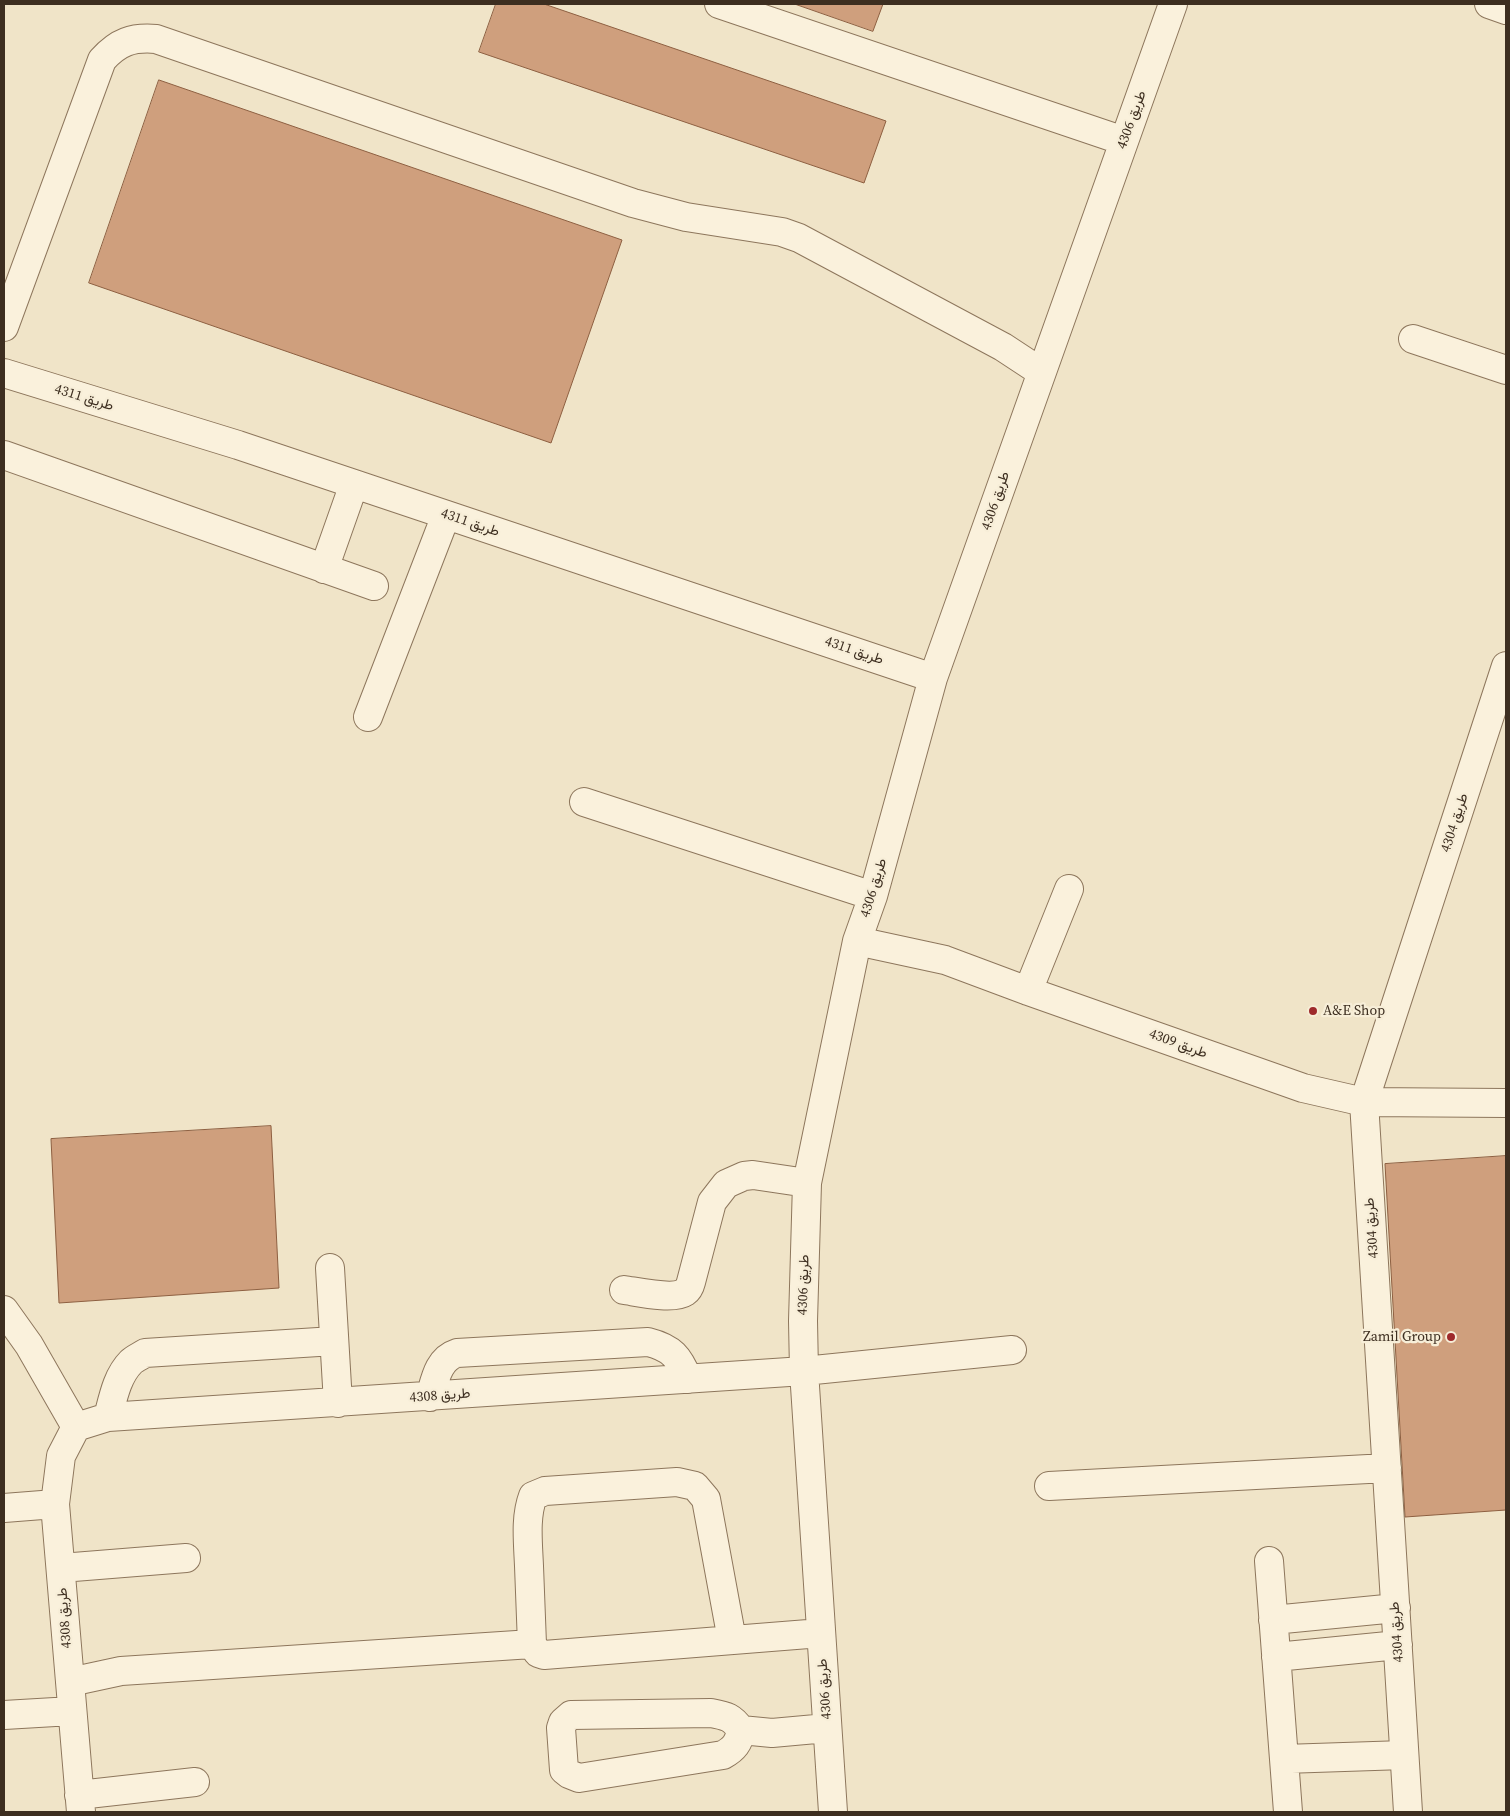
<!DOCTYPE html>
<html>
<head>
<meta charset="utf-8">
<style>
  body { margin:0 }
  #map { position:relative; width:1510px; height:1816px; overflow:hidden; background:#f0e4c8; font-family:"Source Serif 4",serif }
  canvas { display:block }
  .frame { position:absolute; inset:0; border:5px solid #3d2e20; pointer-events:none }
</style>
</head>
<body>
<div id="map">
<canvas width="1510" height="1816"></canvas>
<div class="frame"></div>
</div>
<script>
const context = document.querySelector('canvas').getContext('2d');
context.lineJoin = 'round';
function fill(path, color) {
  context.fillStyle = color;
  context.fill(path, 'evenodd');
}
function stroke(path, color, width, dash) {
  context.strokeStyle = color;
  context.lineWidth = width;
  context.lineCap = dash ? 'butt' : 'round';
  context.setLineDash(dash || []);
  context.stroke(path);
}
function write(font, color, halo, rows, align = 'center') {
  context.font = font + ' "Source Serif 4",Vazirmatn,serif';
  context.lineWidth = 4.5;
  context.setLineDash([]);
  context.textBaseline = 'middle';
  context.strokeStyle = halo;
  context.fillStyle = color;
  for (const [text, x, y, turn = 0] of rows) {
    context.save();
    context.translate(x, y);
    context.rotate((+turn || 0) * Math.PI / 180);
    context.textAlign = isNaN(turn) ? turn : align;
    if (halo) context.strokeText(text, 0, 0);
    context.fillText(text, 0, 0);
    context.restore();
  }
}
const building = new Path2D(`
  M496 4H544L886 121 864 183 479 52Z
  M795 4H883L873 31Z
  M159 80 622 240 551 443 89 283Z
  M271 1126 279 1288 59 1303 51 1139Z
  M1506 1156V1510L1405 1517 1385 1164Z`);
fill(building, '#cf9f7d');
stroke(building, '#8d5f41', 1);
const minor = new Path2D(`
  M719 4 1124 141
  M1489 4 1506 10
  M4 327 102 60C118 42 132 37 156 39L633 203 686 217 782 232 799 238 1003 347 1041 372
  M1413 339 1506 370
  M4 373 238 445 933 678
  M4 455 374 586
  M324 569 354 484
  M368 717 446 515
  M584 802 873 896
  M857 941 945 960 1028 991 1303 1088 1364 1102 1506 1103
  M1028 991 1069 889
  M330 1268 338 1403
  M624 1290C638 1292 673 1300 685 1292 688 1290 690 1286 691 1282L712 1202 726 1184 744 1176 753 1175 807 1183
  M4 1310 29 1345 76 1427
  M430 1397C435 1380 438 1359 457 1353L648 1342C672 1348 679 1357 688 1379
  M108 1417C113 1398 117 1376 131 1362 135 1358 141 1356 145 1353L334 1341
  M1049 1486 1387 1468
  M4 1508 55 1504
  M1269 1561 1288 1812
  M61 1568 186 1558
  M1273 1620 1396 1608
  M732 1640 706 1499 695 1486 677 1482 545 1491 533 1496C525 1517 528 1542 529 1566 530 1592 531 1618 532 1644L538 1653 544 1655 821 1633
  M1276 1657 1398 1645
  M70 1682 121 1671 532 1644
  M711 1713C727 1716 732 1717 741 1730 739 1743 734 1749 723 1755L579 1778 569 1774 564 1770 561 1728 563 1722 571 1715Z
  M4 1715 72 1711
  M741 1730 772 1733 827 1728
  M1284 1759 1404 1755
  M79 1795 195 1782
  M81 1812 55 1504 61 1456 76 1427 108 1417 804 1371 1012 1350
  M833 1812 804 1371 803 1321 807 1183 857 941 873 896 933 678 1173 4
  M1408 1812 1364 1102 1506 666`);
stroke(minor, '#8d765c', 30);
stroke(minor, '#faf1dc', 28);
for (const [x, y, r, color] of [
  [1313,1011,5,"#9e2a2b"],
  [1451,1337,5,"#9e2a2b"]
]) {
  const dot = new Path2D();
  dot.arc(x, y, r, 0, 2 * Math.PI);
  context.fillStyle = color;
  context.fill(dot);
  stroke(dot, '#f7eed8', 2);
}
write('14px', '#3d2e20', '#f7eed8', [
  ["طريق 4306",1132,120,-70],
  ["طريق 4311",84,398,17],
  ["طريق 4306",996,501,-71],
  ["طريق 4311",470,523,19],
  ["طريق 4311",854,651,19],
  ["طريق 4304",1455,823,-72],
  ["طريق 4306",874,888,-73],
  ["طريق 4309",1178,1044,20],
  ["طريق 4304",1372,1228,-94],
  ["طريق 4306",804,1285,-88],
  ["طريق 4308",440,1396,-4],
  ["طريق 4308",65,1618,-94],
  ["طريق 4304",1397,1632,-94],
  ["طريق 4306",825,1689,-94]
]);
write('14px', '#3d2e20', '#f7eed8', [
  ["A&E Shop",1323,1011],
  ["Zamil Group",1441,1337,"right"]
], 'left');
</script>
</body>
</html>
